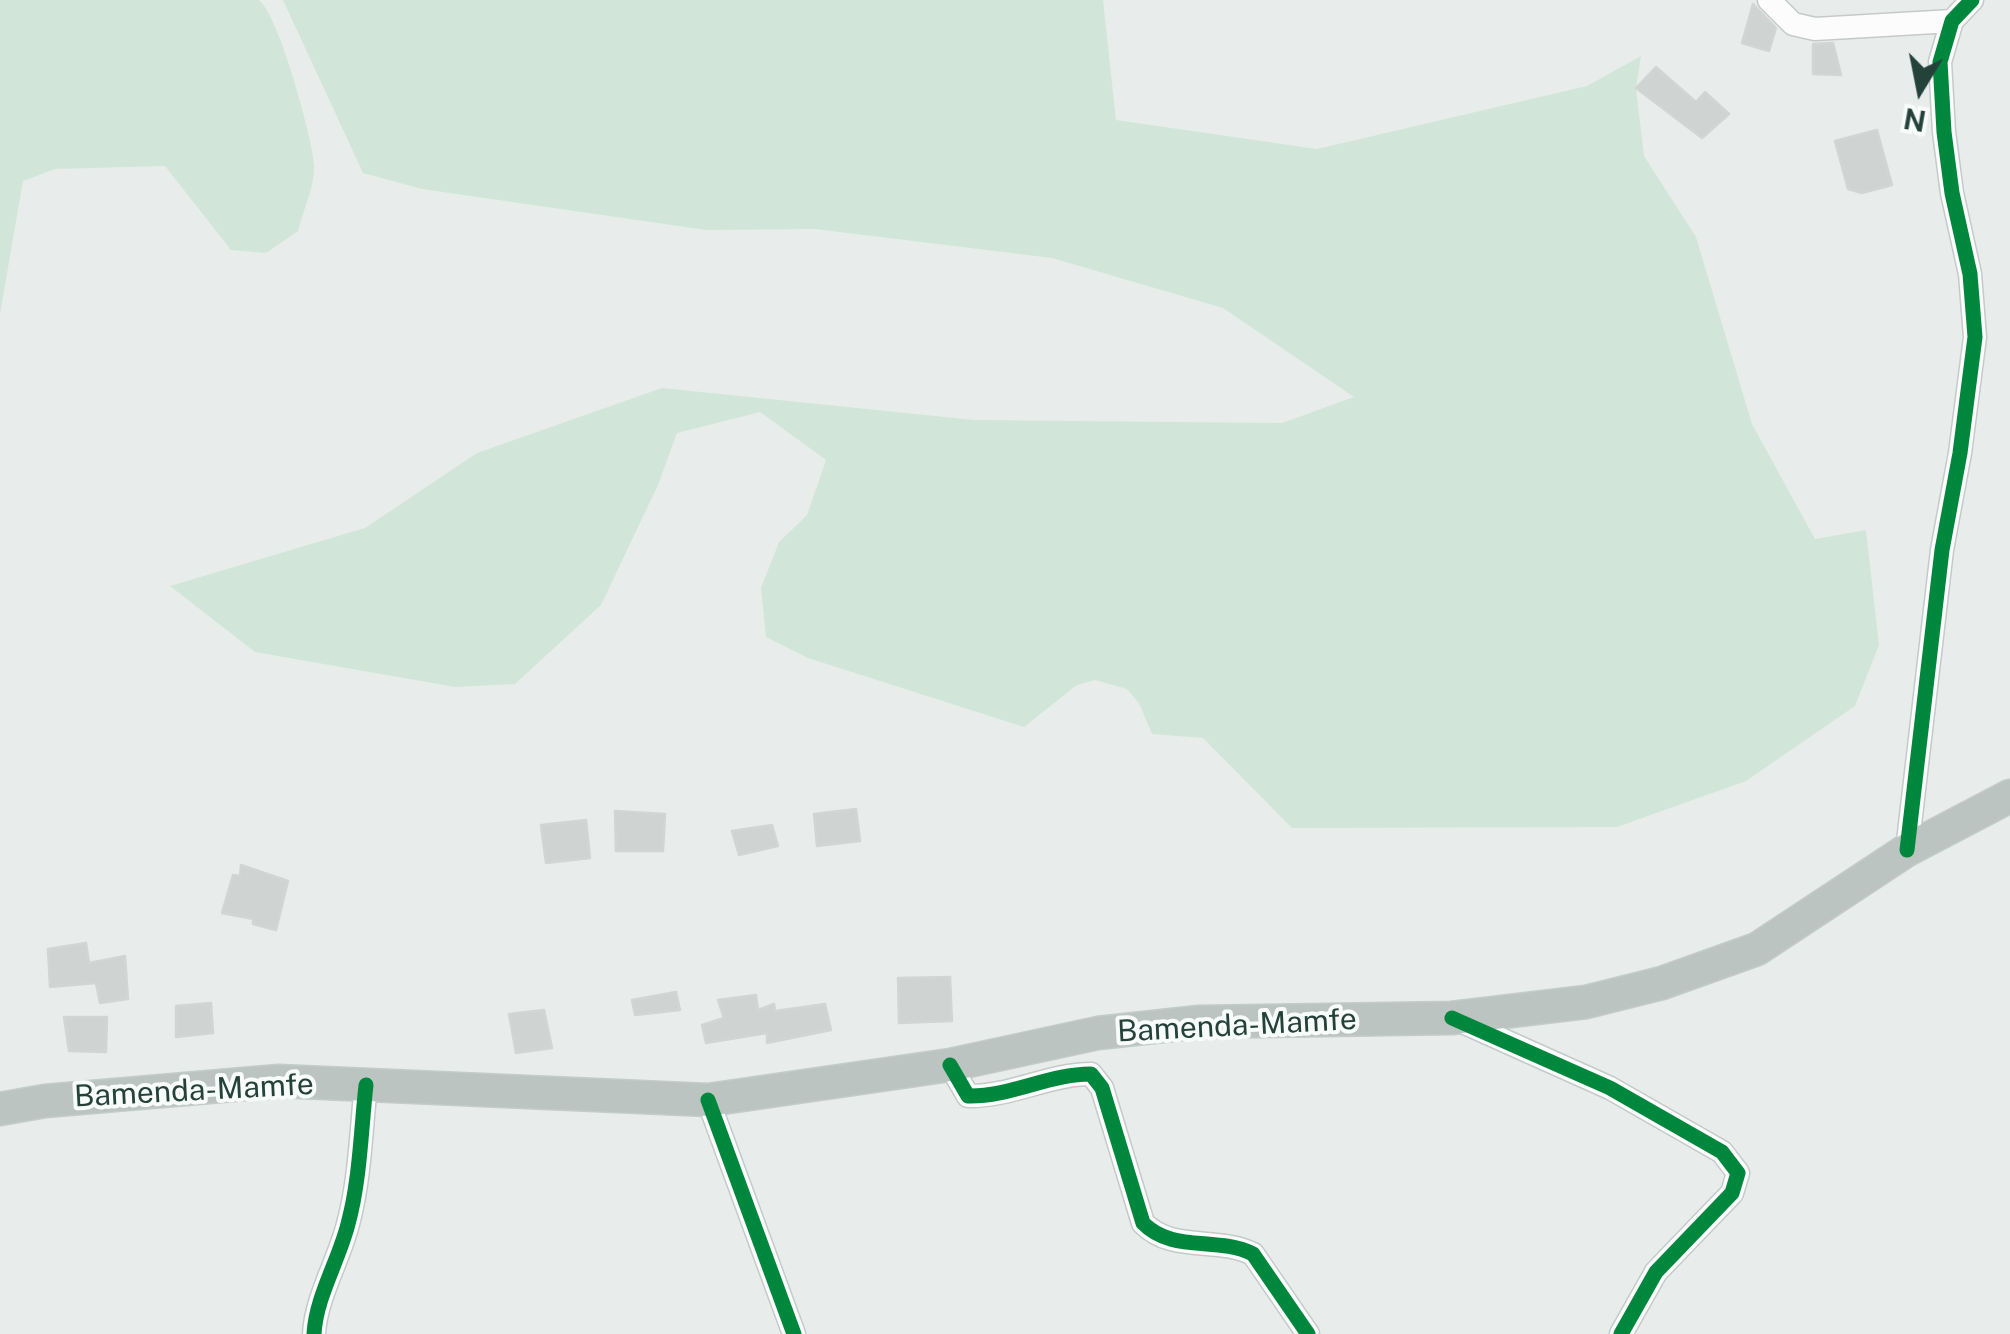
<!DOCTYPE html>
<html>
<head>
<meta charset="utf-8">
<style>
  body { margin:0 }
  #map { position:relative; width:2010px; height:1334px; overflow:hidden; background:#e8edeb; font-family:"Public Sans",sans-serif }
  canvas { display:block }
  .north { position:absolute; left:1870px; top:40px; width:100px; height:100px; -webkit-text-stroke:8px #f7fbf9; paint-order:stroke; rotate:190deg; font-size:28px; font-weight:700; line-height:40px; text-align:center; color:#24423a }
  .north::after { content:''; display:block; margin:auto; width:35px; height:45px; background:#24423a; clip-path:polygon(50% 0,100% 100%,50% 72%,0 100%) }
</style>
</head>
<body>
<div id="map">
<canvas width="2010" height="1334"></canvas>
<div class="north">N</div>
</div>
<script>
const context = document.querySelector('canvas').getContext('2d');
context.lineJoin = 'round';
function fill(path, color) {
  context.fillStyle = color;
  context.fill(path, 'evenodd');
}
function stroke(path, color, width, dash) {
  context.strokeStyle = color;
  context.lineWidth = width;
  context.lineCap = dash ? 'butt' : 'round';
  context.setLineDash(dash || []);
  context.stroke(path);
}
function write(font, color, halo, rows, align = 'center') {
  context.font = font + ' "Public Sans",sans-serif';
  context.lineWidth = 8;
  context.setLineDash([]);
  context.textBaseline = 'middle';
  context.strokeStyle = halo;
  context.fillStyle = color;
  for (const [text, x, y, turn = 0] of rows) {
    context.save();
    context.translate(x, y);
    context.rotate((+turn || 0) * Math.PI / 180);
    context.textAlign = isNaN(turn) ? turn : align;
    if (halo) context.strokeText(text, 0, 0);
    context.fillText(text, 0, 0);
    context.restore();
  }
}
fill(new Path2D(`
  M0 0H259C279 16 311 134 314 163 316 183 303 211 298 231L266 253 231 250 165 166 55 169 23 181 0 314Z
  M283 0H1103L1116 120 1317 149 1587 86 1641 56 1636 88 1644 156 1696 237 1752 424 1815 539 1866 530 1879 645 1855 706 1746 781 1617 827 1292 828 1203 738 1152 734 1139 703 1127 689 1095 680 1077 685 1024 727 808 658 766 637 761 588 779 542 807 515 826 460 760 412 677 433 658 485 601 605 515 684 455 687 255 652 170 586 365 528 477 453 662 388 974 420 1282 423 1354 397 1223 308 1052 258 815 229 706 230 422 189 363 173Z`), '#d1e6d8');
const building = new Path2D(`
  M1753 4 1776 28 1769 51 1742 43Z
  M1833 43 1841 75 1813 74V44Z
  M1656 67 1696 102 1705 92 1729 114 1702 138 1636 88Z
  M1877 130 1892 185 1862 193 1848 189 1835 141Z
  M856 809 860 841 817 846 814 814Z
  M615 811 665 814 663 851H616Z
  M586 820 590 858 546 863 541 825Z
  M772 825 778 846 739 855 732 831Z
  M241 865 288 881 276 930 253 924V919L222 913 233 875 240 876Z
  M86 943 89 963 125 956 128 999 100 1003 96 983 50 987 48 949Z
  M950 977 952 1021 899 1023 898 978Z
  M676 992 680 1010 635 1015 632 1000Z
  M756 995 758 1010 774 1004 775 1011 825 1004 831 1030 767 1043V1033L706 1043 702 1025 724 1018 718 1000Z
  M211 1003 213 1033 176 1037V1006Z
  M544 1010 552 1048 516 1053 509 1014Z
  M64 1017H107L106 1052 69 1051Z`);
fill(building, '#cfd4d2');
stroke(building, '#d1d6d4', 2.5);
const minor = new Path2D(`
  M1769 0 1793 24 1815 29 1952 21
  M1907 850 1942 550 1960 453 1975 337 1970 274 1952 193 1944 132 1940 62 1952 21 1972 0
  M1456 1019 1610 1088 1722 1152 1738 1173 1732 1193 1656 1272 1621 1334
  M950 1065 968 1096C1010 1097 1049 1074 1091 1074L1102 1088 1143 1223C1172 1253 1217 1236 1253 1254L1308 1334
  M708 1100 794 1334
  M314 1334C316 1297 339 1260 348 1224 360 1180 361 1130 366 1085`);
const highway = new Path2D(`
  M0 1109 45 1101 279 1081 708 1100 950 1065 1098 1033 1199 1022 1452 1018 1586 1002 1662 983 1757 949 1907 850 2010 796`);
stroke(minor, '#c5cac8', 25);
stroke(highway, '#c3ccc9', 35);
stroke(minor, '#fcfcfc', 22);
stroke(highway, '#bcc4c2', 32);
stroke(new Path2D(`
  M1907 850 1942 550 1960 453 1975 337 1970 274 1952 193 1944 132 1940 62 1952 21 1972 0
  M1452 1018 1610 1088 1722 1152 1738 1173 1732 1193 1656 1272 1621 1334
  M950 1065 968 1096C1010 1097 1049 1074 1091 1074L1102 1088 1143 1223C1172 1253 1217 1236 1253 1254L1308 1334
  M708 1100 794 1334
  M314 1334C316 1297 339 1260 348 1224 360 1180 361 1130 366 1085`), '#00873e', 15);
write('30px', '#24423a', '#f7fbf9', [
  ["Bamenda-Mamfe",1237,1026,-3],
  ["Bamenda-Mamfe",194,1091,-3]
]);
</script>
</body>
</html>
